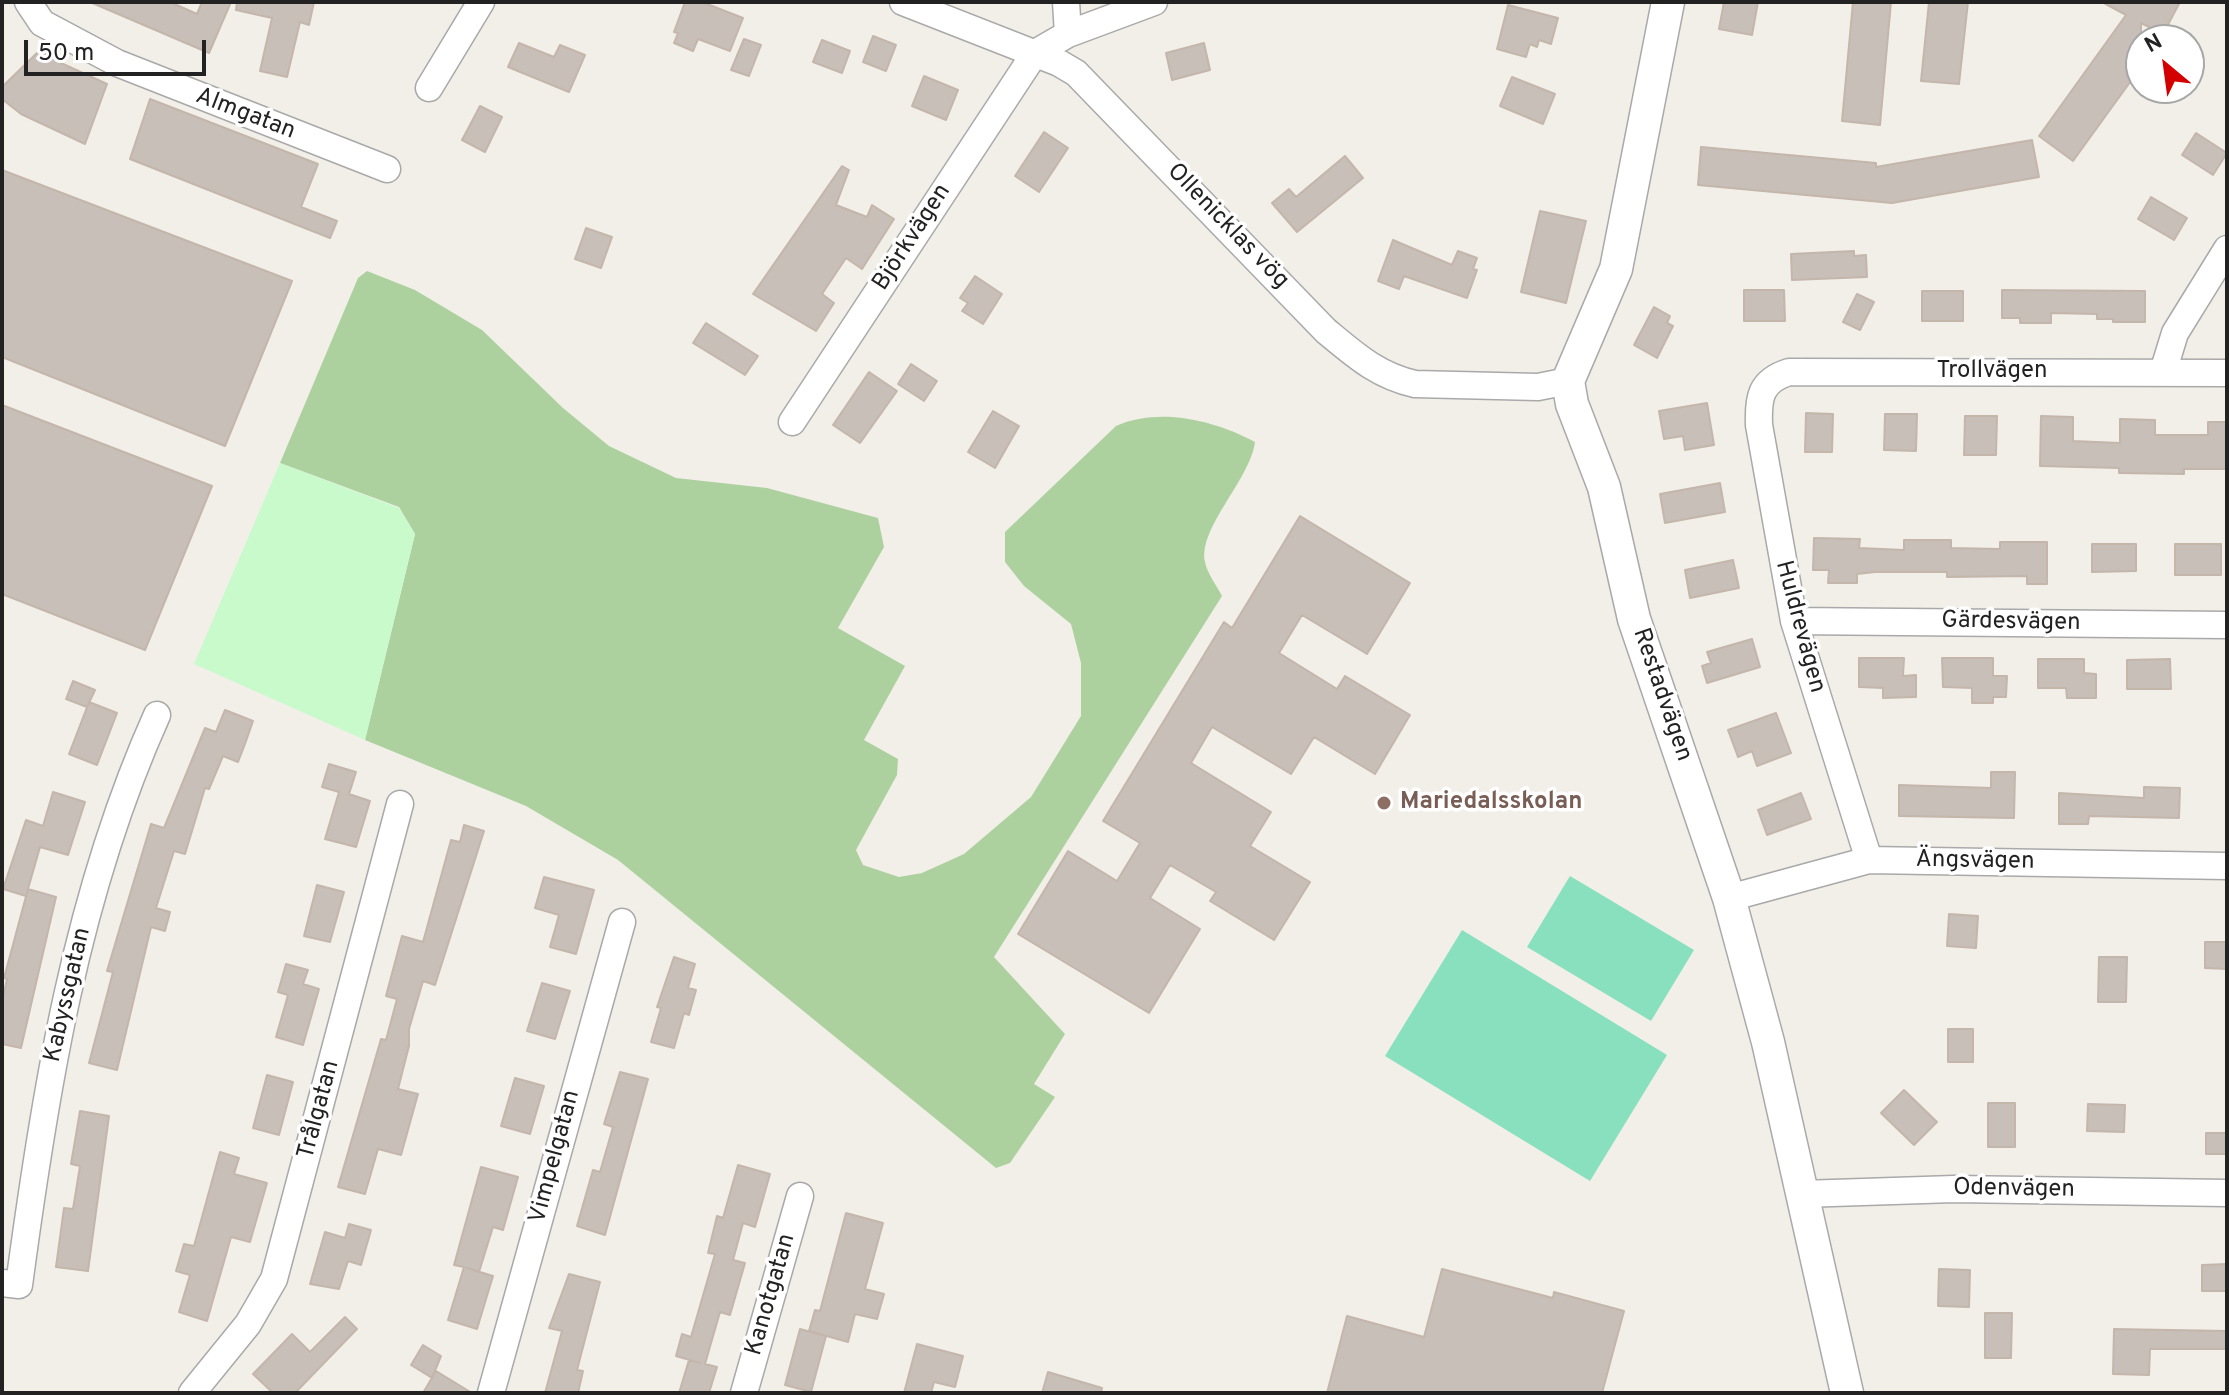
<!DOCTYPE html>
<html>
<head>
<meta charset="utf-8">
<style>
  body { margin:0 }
  #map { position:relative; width:2229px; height:1395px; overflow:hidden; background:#f2efe9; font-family:Overpass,sans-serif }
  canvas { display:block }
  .frame { position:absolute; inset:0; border:4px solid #222; pointer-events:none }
  .north { position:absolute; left:2125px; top:24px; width:80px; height:80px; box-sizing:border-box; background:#fff; border:2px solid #a7a7a7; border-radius:50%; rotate:331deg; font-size:22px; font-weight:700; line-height:32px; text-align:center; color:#222 }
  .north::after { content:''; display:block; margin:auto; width:28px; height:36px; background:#d40000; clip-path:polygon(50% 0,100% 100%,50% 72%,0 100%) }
  .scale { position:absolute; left:24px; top:40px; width:182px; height:36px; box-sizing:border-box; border:4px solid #222; border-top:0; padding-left:10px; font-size:24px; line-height:28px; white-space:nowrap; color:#222; -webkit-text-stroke:6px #fff; paint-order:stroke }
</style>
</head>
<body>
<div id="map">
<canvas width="2229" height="1395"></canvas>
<div class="frame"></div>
<div class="north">N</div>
<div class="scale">50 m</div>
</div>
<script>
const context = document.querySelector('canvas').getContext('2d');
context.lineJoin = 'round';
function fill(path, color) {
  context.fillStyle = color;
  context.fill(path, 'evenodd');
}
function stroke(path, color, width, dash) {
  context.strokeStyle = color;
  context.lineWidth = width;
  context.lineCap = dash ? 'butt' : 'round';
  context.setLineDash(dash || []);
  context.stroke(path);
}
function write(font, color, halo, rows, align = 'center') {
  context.font = font + ' Overpass,sans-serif';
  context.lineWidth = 7;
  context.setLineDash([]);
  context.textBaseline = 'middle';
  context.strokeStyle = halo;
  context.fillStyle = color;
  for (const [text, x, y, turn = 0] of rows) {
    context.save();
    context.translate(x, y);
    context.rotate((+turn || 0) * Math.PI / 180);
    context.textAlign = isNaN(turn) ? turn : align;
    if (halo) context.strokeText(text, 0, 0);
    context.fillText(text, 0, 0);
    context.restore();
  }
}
fill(new Path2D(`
  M367 271 415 290 482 330 563 408 609 446 676 478 767 488 878 518 884 547 838 628 905 666 864 740 898 759 897 775 856 850 863 865 899 877 922 873 964 854 1031 797 1081 716V663L1071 624 1024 586 1005 562V532L1116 426C1159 407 1214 420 1255 442 1250 480 1198 528 1205 562 1207 573 1217 586 1222 596L994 957 1065 1034 1034 1084 1055 1097 1010 1163 996 1168 618 860 526 806 365 740 415 534 399 507 280 463 358 278Z`), '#add19e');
fill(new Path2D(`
  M280 463 399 508 415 534 365 740 194 664Z`), '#c8facc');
fill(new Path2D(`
  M1570 876 1694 950 1651 1021 1527 947Z
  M1462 930 1667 1055 1590 1181 1385 1056Z`), '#88e0be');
const building = new Path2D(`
  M90 2H170L197 14 202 2H231L209 53Z
  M237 2H314L309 25 300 22 287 77 260 71 272 18 236 10Z
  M685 2H702L743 18 730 51 698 39 693 51 674 43 678 33 674 32Z
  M1724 2H1758L1752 35 1719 29Z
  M1853 2H1891L1880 125 1842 121Z
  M1929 2H1968L1959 84 1921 81Z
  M2102 2H2180L2163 34 2141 23V67L2073 161 2039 136 2126 15Z
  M1508 5 1558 18 1551 44 1539 40 1537 47 1530 44 1526 57 1497 49Z
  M873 36 896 45 886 71 863 62Z
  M744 39 761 45 749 76 731 70Z
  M822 40 850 51 842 73 813 62Z
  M519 43 554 57 560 45 585 55 569 92 508 67Z
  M1204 43 1210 70 1172 80 1166 53Z
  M41 49 61 63 107 84 85 144 21 114 2 99V87Z
  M924 76 958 90 946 120 912 106Z
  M1512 77 1555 94 1543 124 1500 106Z
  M150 99 318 164 301 207 337 221 330 238 130 159Z
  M480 106 502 117 485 152 462 140Z
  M1044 132 1068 148 1039 192 1015 176Z
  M2196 133 2227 153 2213 175 2182 155Z
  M2032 140 2039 177 1892 203 1698 185 1701 147 1876 163V167Z
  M1345 156 1363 178 1297 232 1272 203 1289 189 1296 197Z
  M842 166 849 170 836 205 867 217 872 205 894 219 862 269 846 258 822 294 834 303 816 331 753 294Z
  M2 170 292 281 225 446 2 357Z
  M2151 197 2187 218 2174 240 2138 219Z
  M1540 211 1586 221 1566 303 1521 292Z
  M586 228 612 237 601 268 575 259Z
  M1393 240 1452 265 1458 251 1477 258 1473 269 1477 270 1467 298 1404 276 1399 289 1378 281Z
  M1854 251V256L1866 255 1867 277 1792 280 1791 254Z
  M975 276 1002 294 983 324 962 311 968 303 960 298Z
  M1744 290H1784L1785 321H1744Z
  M2002 290 2145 291V322H2113V319H2097V314L2051 313V323H2020V318H2002Z
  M1922 291H1963V321H1922Z
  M1857 294 1874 302 1860 330 1843 322Z
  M1654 307 1670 316 1667 323 1673 326 1657 358 1634 345Z
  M706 323 758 356 745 375 693 343Z
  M911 364 937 381 924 401 898 384Z
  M869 372 897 391 860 443 833 425Z
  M1707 403 1714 445 1685 450 1683 436 1664 439 1659 411Z
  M2 405 212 486 145 650 2 594Z
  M993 411 1019 426 995 468 968 452Z
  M1806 413 1833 414 1832 452H1805Z
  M1885 414H1917L1916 451 1884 450Z
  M1965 416H1997L1996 455H1964Z
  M2041 416 2073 417V441L2120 443V419L2155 420V435H2208V422H2227V469H2184V474L2119 473V468L2040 466Z
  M1720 483 1725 512 1665 523 1660 494Z
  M1300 516 1410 583 1367 654 1302 615 1279 653 1337 689 1345 676 1410 715 1375 774 1314 737 1291 774 1212 727 1191 763 1271 812 1250 846 1310 882 1274 940 1210 901 1216 892 1170 865 1150 898 1200 929 1149 1013 1018 934 1068 851 1117 881 1140 843 1103 821 1224 622 1232 628Z
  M1814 538 1860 539 1859 548 1904 550V540H1951V548L2000 549V542H2047V584H2027V576L1947 577V572H1875L1857 574V583H1828L1829 570H1813Z
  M2092 544H2136V571L2092 572Z
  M2175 544H2221V575H2175Z
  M1733 560 1739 588 1690 598 1685 570Z
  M1752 639 1760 667 1707 683 1702 666 1711 663 1707 652Z
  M1859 658H1904L1903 676 1916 675V697L1883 698V688L1859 687Z
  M1942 658H1993V676H2007L2006 697H1993V703H1972V688L1943 687Z
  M2038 659H2084V673L2096 674V698H2067L2066 688H2038Z
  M2170 659 2171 689H2127V660Z
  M73 681 95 690 87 707 66 699Z
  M89 702 117 713 97 765 69 754Z
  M225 710 253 721 245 744 238 762 223 756 209 789 205 788 185 854 174 851 156 908 170 912 165 931 151 927 117 1070 89 1063 113 972 107 971 151 824 164 828 205 728 216 732Z
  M1776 713 1791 753 1757 766 1752 751 1738 757 1728 730Z
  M329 764 356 772 349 794 370 801 356 847 325 839 339 792 322 787Z
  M1991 772H2015L2014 818 1899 816V785L1991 788Z
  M2144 787 2180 788 2179 818 2089 816 2088 824H2059V793L2144 798Z
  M53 792 85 802 68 855 40 847 26 896 3 889 26 820 43 826Z
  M1801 793 1811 819 1767 835 1758 810Z
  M464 825 484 831 435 985 423 981 409 1029V1046L398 1089 418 1094 401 1155 378 1149 365 1194 338 1187 381 1039 386 1040 397 999 386 996 402 936 423 942 451 840 460 842Z
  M544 877 594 890 576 954 550 947 559 915 535 908Z
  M317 885 344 892 330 942 304 936Z
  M28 889 56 897 21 1048 2 1044V1002L7 979 4 978Z
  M1949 914 1978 916 1976 948 1947 946Z
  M2205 942H2227V969L2205 968Z
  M674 957 695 964 688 988 696 990 689 1015 684 1013 674 1048 651 1042 661 1008 657 1007Z
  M2099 957H2127L2126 1002H2098Z
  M286 964 308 970 303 984 319 989 303 1045 276 1037 288 995 278 992Z
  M542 983 570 991 555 1039 527 1031Z
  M1948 1029H1973V1062H1948Z
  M620 1072 648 1079 605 1235 577 1226 593 1170 600 1172 613 1127 604 1124Z
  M267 1075 293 1082 279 1135 253 1128Z
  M515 1078 544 1086 530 1134 501 1126Z
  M1904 1090 1937 1122 1914 1145 1881 1113Z
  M1988 1103H2015V1147H1988Z
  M2088 1104 2125 1105 2124 1132 2087 1131Z
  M80 1111 109 1116 88 1271 56 1267 64 1208 73 1209 80 1166 71 1164Z
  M2206 1133H2227V1154H2206Z
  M220 1152 239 1158 234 1174 267 1183 250 1242 231 1237 207 1321 179 1312 190 1275 176 1271 184 1244 194 1246Z
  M738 1165 770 1174 755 1227 743 1223 733 1260 745 1263 730 1315 720 1312 705 1364 717 1367 709 1393H679L689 1360 700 1363 676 1356 682 1334 691 1337 715 1254 708 1253 717 1216 723 1218Z
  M481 1167 518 1177 503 1230 493 1227 479 1272 467 1268 493 1276 477 1329 448 1320 464 1267 454 1265Z
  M846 1213 883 1223 865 1289 884 1294 877 1319 855 1314 848 1342 809 1331 815 1310 820 1311Z
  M349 1224 371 1230 361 1265 348 1261 339 1289 310 1284 325 1232 345 1238Z
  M2227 1264V1291H2202V1265Z
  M1442 1269 1553 1298 1554 1292 1624 1311 1602 1393H1327L1347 1316 1424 1337Z
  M1939 1269 1970 1270 1969 1307 1938 1306Z
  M569 1274 600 1282 577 1370 583 1371 578 1393H545L562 1331 549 1328Z
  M1985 1313H2012L2011 1358H1985Z
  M345 1317 357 1329 295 1393H273L253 1374 292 1334 310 1352Z
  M800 1329 826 1336 811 1392 785 1385Z
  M2114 1329 2227 1331V1349H2150L2149 1375 2113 1374Z
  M917 1344 963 1356 955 1387 934 1382 931 1393H904Z
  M423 1345 441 1356 432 1378 411 1365Z
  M436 1371 472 1393H423Z
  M1048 1372 1102 1388 1101 1393H1042Z`);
fill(building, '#c7bfb8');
stroke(building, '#c4b6ab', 2);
const minor = new Path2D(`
  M28 2 42 23 117 63 387 169
  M903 2 1059 63 1076 73 1326 331C1355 355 1378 376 1415 384L1538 387 1568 381
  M1066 2 1068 34
  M429 88 481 2
  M2163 372 2175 333 2227 249
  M792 422 1035 53 1068 34 1154 2
  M1794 621 2227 625
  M1869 860 1794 621 1759 425C1758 398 1760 381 1789 372L2227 373
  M1729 898 1869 860 2227 866
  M1802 1194 1954 1189 2227 1193
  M2 1283 19 1285C45 1091 76 895 157 715
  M192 1393 248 1324 274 1279 400 804
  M491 1393 622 922
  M744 1393 800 1196`);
const tertiary = new Path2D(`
  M1668 2 1616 269 1568 381 1572 404 1604 487 1634 619 1729 898 1768 1042 1847 1393`);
stroke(minor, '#a9a9a9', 29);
stroke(tertiary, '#a9a9a9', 35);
stroke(minor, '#fff', 26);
stroke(tertiary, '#fff', 32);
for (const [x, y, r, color] of [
  [1384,803,8,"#8d6e63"]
]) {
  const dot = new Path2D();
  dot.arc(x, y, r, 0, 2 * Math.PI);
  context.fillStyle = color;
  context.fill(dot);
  stroke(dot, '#fff', 3);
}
write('24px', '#222', '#fff', [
  ["Almgatan",245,115,21],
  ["Ollenicklas vög",1227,227,46],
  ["Björkvägen",913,238,-57],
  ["Trollvägen",1992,372],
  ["Gärdesvägen",2011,623,1],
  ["Huldrevägen",1799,627,75],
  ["Restadvägen",1661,695,71],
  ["Ängsvägen",1975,862,1],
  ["Kabyssgatan",69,995,-77],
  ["Trålgatan",320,1110,-75],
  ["Vimpelgatan",556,1157,-75],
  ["Odenvägen",2014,1190,1],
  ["Kanotgatan",772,1295,-74]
]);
write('bold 24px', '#785e54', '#fff', [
  ["Mariedalsskolan",1400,803]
], 'left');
</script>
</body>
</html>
